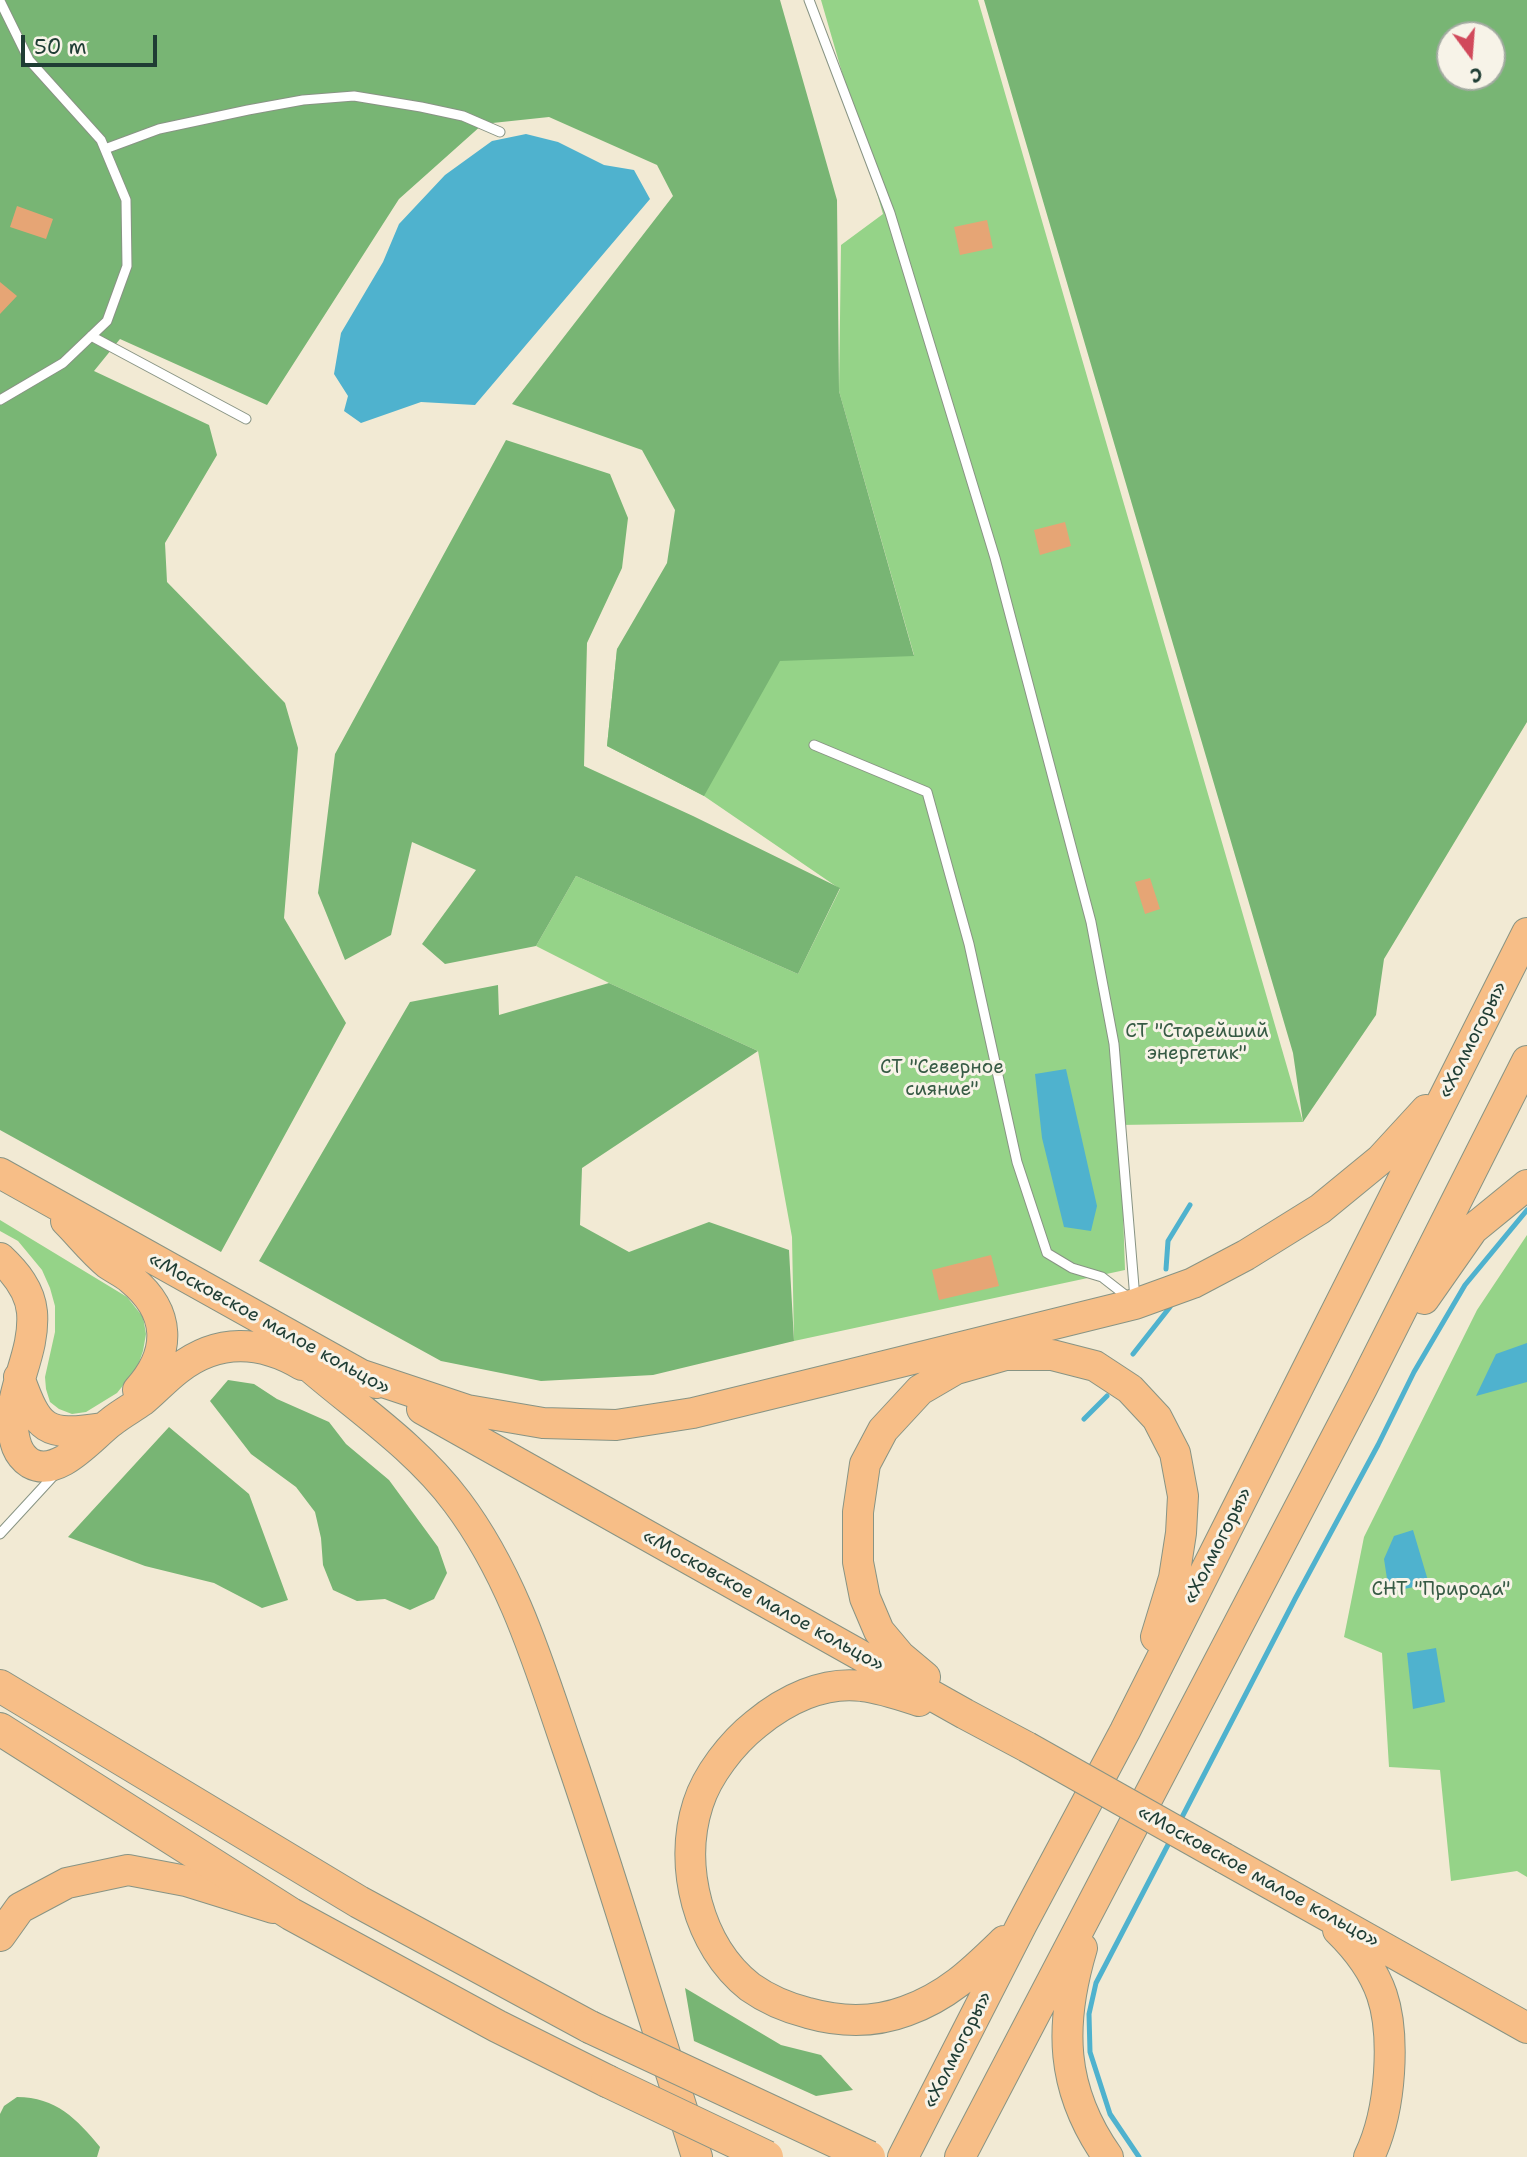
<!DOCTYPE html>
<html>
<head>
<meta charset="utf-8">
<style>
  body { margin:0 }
  #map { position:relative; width:1527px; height:2157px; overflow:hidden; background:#f2ead4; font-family:"Shantell Sans",sans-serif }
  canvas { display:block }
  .north { position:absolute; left:1436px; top:21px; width:70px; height:70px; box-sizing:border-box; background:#f7f3e8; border:2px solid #a1aaa0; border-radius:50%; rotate:164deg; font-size:19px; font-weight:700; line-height:28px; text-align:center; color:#1f3d34 }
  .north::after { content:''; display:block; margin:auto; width:24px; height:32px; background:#d1495b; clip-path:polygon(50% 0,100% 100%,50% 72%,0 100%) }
  .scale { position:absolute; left:21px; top:35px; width:136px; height:32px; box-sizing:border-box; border:4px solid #1f3d34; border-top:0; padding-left:9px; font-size:21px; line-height:24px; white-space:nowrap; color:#1f3d34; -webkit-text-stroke:5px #f7f3e8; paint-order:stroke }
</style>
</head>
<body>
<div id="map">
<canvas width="1527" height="2157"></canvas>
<div class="north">С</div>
<div class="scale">50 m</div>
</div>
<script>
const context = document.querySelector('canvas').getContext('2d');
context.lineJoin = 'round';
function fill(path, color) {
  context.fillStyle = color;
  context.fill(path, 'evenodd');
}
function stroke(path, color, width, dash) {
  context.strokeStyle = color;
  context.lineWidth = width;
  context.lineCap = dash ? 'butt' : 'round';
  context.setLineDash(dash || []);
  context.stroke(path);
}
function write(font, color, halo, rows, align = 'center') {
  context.font = font + ' "Shantell Sans",sans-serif';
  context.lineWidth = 6;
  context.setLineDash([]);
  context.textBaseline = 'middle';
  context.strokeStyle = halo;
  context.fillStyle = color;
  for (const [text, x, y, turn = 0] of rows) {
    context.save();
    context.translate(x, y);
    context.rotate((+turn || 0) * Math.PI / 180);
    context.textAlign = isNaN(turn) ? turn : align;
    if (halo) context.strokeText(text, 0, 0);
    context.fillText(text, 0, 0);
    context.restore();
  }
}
fill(new Path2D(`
  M821 0H978L1303 1122 1120 1125 1125 1270 794 1341 792 1237 758 1051 609 983 536 946 576 876 798 974 840 889 704 796 607 746 617 649 664 615 914 655 839 391 841 245 883 214Z
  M0 1220 127 1297 143 1317 146 1334 143 1351 137 1368 117 1393 86 1412 72 1414 59 1409 50 1402 46 1389 45 1377 55 1332V1306L50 1288 42 1270 18 1241 0 1231Z
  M1527 1235V1877L1517 1871 1451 1881 1440 1770 1389 1767 1382 1653 1344 1637 1364 1537 1477 1310Z`), '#95d388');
fill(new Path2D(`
  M0 0H780L837 200 839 391 914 656 780 661 704 796 607 746 617 649 667 563 675 510 642 450 512 404 673 196 657 165 549 117 483 124 399 199 267 405 120 339 94 371 209 425 217 455 165 543 167 582 285 703 298 748 284 918 346 1023 221 1252 0 1130Z
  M984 0H1527V722L1384 959 1376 1015 1303 1122 1293 1053ZM1450 35H1492V77H1450Z
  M506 440 610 474 628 518 622 568 587 643 584 766 693 816 840 888 798 974 576 876 536 946 445 964 422 944 476 870 412 842 391 935 345 960 318 893 335 754Z
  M609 983 758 1051 582 1168 580 1225 629 1252 709 1222 789 1250 794 1341 653 1375 541 1381 441 1361 259 1261 410 1002 498 985 499 1015Z
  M228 1380 254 1384 277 1399 329 1422 346 1444 389 1480 438 1547 447 1573 434 1599 410 1610 385 1599 357 1601 333 1590 323 1565 321 1538 315 1512 296 1487 251 1454 210 1401Z
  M169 1427 249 1494 288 1600 262 1608 214 1583 145 1566 68 1537Z
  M685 1988 781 2045 821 2055 853 2090 816 2096 694 2041Z
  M17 2097C56 2097 77 2119 100 2147L97 2157H0V2114L4 2106Z`), '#78b574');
fill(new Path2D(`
  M526 134 558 142 604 165 634 170 650 199 475 405 421 402 361 423 344 411 348 396 334 374 341 333 383 262 399 224 445 175 492 141Z
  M1066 1069 1097 1206 1091 1231 1064 1227 1042 1138 1035 1074Z
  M1527 1343V1382L1476 1396 1496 1354Z
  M1413 1530 1429 1584 1389 1592 1384 1559 1394 1536Z
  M1436 1648 1445 1702 1413 1709 1407 1653Z`), '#4fb2ce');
stroke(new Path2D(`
  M1166 1269 1168 1241 1190 1205
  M1133 1354 1170 1307
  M1084 1419 1107 1396
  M1180 1821 1295 1599 1378 1445 1414 1372 1465 1285 1527 1210
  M1139 2157 1110 2114 1090 2052 1089 2014 1096 1983 1171 1839`), '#4fb2ce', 5);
fill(new Path2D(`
  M17 206 53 219 46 239 10 227Z
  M987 220 993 248 960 255 954 227Z
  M0 282 17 296 0 314Z
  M1065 522 1071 546 1040 555 1034 530Z
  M1150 878 1160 909 1145 914 1135 882Z
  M991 1255 999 1286 939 1300 932 1270Z`), '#e6a575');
const service = new Path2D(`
  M809 0 890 213 995 558 1091 922 1114 1044 1135 1299
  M0 1 29 60 101 140 126 200 127 266 107 321 63 363 0 400
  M105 149 159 129 248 110 303 100 354 96 421 107 463 116 500 132
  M91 336 246 419
  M814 745 927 792 969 944 1017 1162 1047 1253 1072 1268 1102 1277 1129 1298
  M0 1534 57 1472`);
const trunk = new Path2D(`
  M0 1173 376 1383
  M66 1221C80 1235 93 1252 108 1264 115 1269 124 1273 131 1279 171 1312 172 1352 138 1390
  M0 1258C16 1273 30 1290 32 1312 36 1361 0 1399 17 1447 19 1452 24 1459 30 1463 58 1479 91 1437 111 1422 121 1414 132 1408 142 1401 154 1391 165 1379 178 1369 218 1338 260 1340 302 1365
  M1424 1299 1473 1229 1527 1185
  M285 1345C341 1398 410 1439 457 1502 512 1575 538 1662 567 1747 614 1883 654 2020 697 2157
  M359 1374 467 1410 543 1423 616 1425 693 1413 848 1375 1135 1304 1193 1283 1246 1255 1320 1209 1381 1159 1426 1110
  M19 1377C38 1430 45 1437 103 1428
  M422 1409 965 1714 1027 1747
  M925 1677 900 1656 879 1631 865 1598 858 1562V1512L865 1464 883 1430 920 1390 956 1369 1005 1355H1052L1095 1366 1130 1389 1157 1418 1175 1453 1183 1496 1181 1533 1174 1578 1156 1637
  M919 1701C901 1695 881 1688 862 1686 823 1681 785 1700 756 1724 732 1743 707 1775 698 1804 678 1866 698 1946 750 1987 767 1999 788 2008 808 2013 840 2022 874 2023 906 2011 948 1996 973 1971 1004 1941
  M1224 1858 1527 2028
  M1338 1930C1383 1974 1393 2011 1389 2073 1387 2103 1382 2130 1369 2157
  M0 1936 20 1908 67 1883 128 1870 186 1881 273 1908
  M1082 1948C1059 2025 1060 2089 1108 2157
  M903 2157 1022 1924 1125 1731 1527 933
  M960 2157 1362 1388 1527 1061`);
const motorway = new Path2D(`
  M0 1686 359 1902 590 2027
  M0 1729 291 1914 497 2026 607 2081`);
stroke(service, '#889484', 11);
stroke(trunk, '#889484', 32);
stroke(motorway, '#889484', 34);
stroke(service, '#fff', 9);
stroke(trunk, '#f7be87', 30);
stroke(motorway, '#f7be87', 32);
const trunkBridge = new Path2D(`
  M1027 1747 1224 1858`);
const motorwayBridge = new Path2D(`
  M590 2027 869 2157
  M607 2081 767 2157`);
stroke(trunkBridge, '#889484', 32, []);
stroke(motorwayBridge, '#889484', 34, []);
stroke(trunkBridge, '#f7be87', 30);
stroke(motorwayBridge, '#f7be87', 32);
write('19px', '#375b45', '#f7f3e8', [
  ["СТ \"Старейший",1197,1032],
  ["энергетик\"",1197,1054],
  ["СТ \"Северное",942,1068],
  ["сияние\"",942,1090],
  ["СНТ \"Природа\"",1441,1590]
]);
write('19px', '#1f3d34', '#f7f3e8', [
  ["«Холмогоры»",1473,1040,-63],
  ["«Московское малое кольцо»",269,1324,29],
  ["«Холмогоры»",1218,1546,-63],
  ["«Московское малое кольцо»",763,1601,29],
  ["«Московское малое кольцо»",1258,1877,29],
  ["«Холмогоры»",958,2050,-63]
]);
</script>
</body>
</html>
